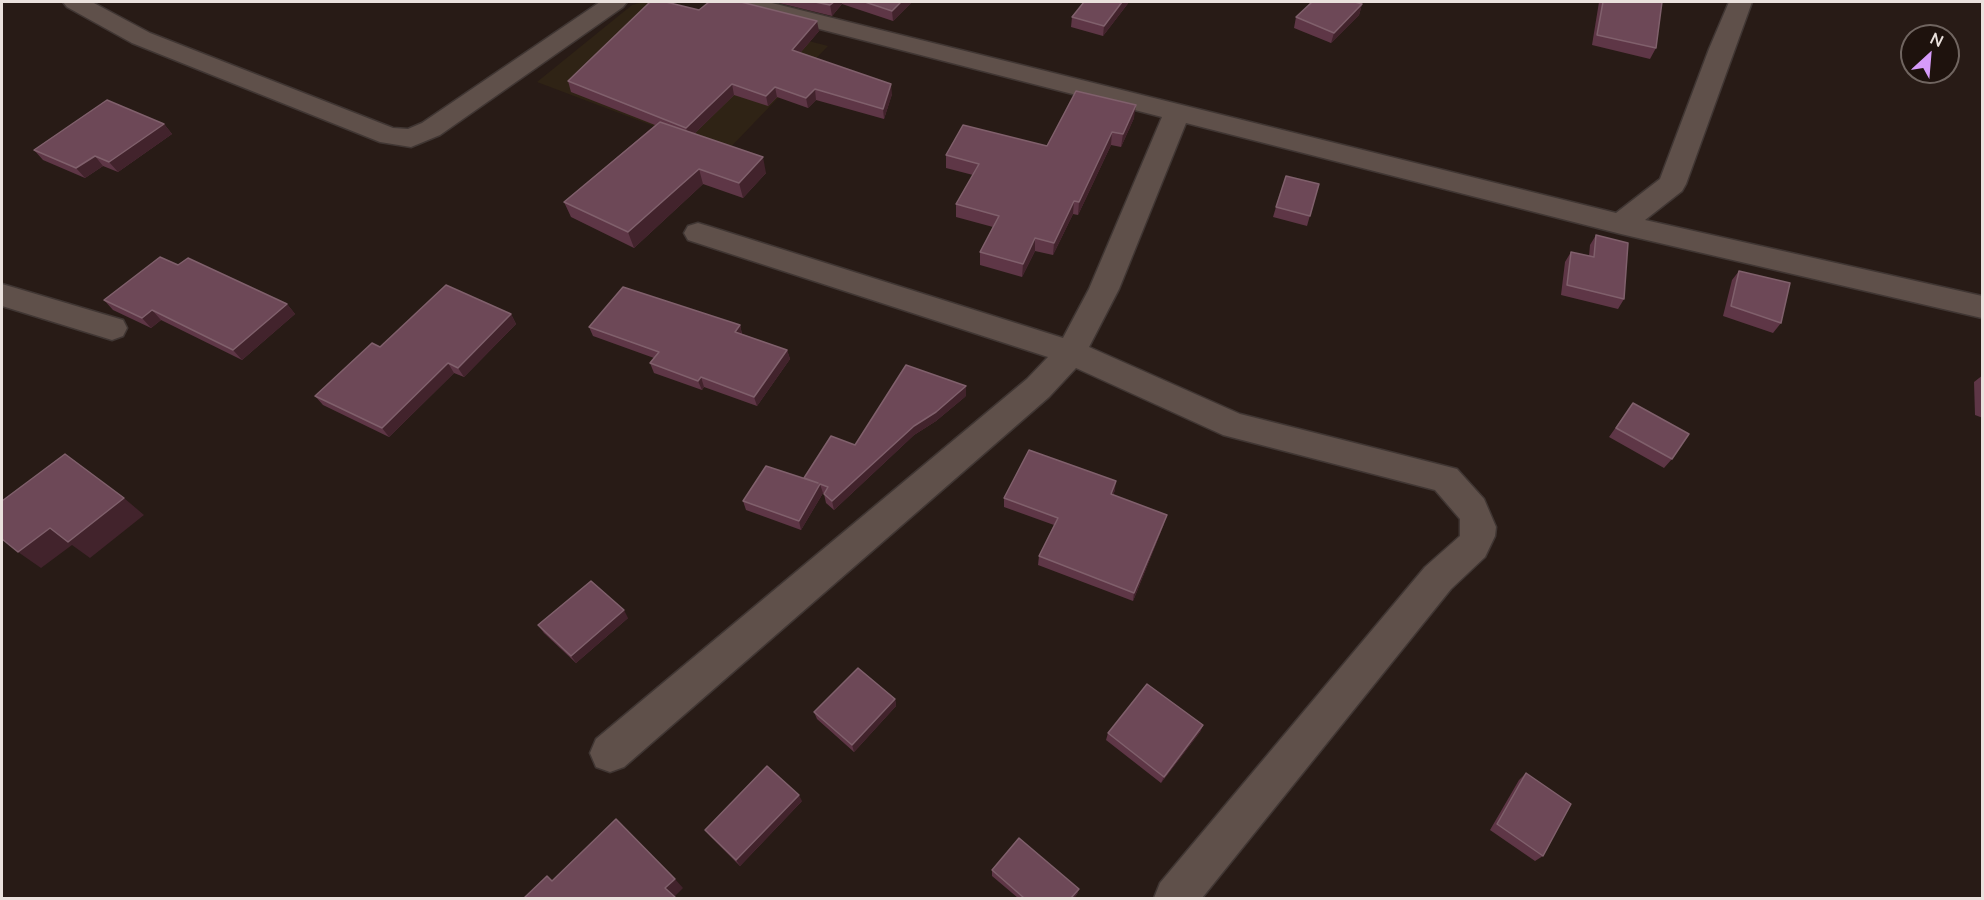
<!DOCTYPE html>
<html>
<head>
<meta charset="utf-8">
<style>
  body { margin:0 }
  #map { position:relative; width:1984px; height:900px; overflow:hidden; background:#281b16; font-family:Lato,sans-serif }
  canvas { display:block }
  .frame { position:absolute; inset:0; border:3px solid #eae1dd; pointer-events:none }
  .north { position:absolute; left:1900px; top:24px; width:60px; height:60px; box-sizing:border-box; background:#1e120d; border:2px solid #706560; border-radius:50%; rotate:26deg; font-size:16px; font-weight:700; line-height:24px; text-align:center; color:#eae1dd }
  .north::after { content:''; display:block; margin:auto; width:21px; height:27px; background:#d69bfa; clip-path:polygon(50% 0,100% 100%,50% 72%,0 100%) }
</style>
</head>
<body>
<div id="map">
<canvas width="1984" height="900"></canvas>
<div class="frame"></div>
<div class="north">N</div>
</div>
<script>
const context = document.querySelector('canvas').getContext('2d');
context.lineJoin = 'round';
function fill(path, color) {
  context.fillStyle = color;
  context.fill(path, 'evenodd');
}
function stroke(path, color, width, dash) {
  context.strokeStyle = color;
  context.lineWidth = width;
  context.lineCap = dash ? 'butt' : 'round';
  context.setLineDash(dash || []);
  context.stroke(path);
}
fill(new Path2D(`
  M643 2H656L828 46 725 153 537 82 632 5Z`), '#2f2315');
const minor = new Path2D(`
  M63 2H92L150 33 393 128 408 129 422 123 600 2H627L623 7 440 135 411 147 380 142 132 43 67 7Z
  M731 2H768L1616 213 1660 179 1709 49 1729 2H1752L1686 184 1682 191 1645 220 1982 296V318L1621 234 1186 123 1119 289 1089 347 1240 414 1457 469 1484 499 1496 527 1495 536 1485 557 1451 589 1202 898H1154L1160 883 1425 567 1460 536V519L1435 490 1223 435 1076 368 1049 397 624 767 610 772 596 767 590 753 596 739 1027 379 1048 357 688 240 684 233 688 226 698 223 708 226 1063 338 1089 289 1162 117 734 7Z
  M2 284 123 320 127 328 123 336 112 340 2 306Z`);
stroke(minor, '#403633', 3);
fill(minor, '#5f504a');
fill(new Path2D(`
  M775 2H912L893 21 842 4 832 16Z
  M1084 2H1129L1103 36 1071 27 1072 17Z
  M1599 2H1662L1656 48 1650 59 1592 45Z
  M1362 4 1359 15 1331 43 1294 28 1296 17Z
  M699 10 819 31 800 53 892 94 884 119 816 100 808 108 777 97 768 106 734 95 694 134 766 173 743 198 703 184 634 248 571 217 564 202 655 125 571 92 568 81Z
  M1134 118 1121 147 1111 145 1078 215 1073 214 1053 255 1035 251 1022 277 980 265V252L993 227 956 217V204L973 175 946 168V155L1047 146Z
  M164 124 172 134 118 172 103 166 85 178 43 160 34 150Z
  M1319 184 1307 226 1273 217 1276 207Z
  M1596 235 1624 299 1618 309 1561 295 1565 262 1571 252 1589 256 1590 245Z
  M178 265 287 304 295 314 242 360 161 320 151 328 113 310 104 300Z
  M1739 271 1781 323 1773 333 1723 316 1732 280Z
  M511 314 516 324 464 377 454 373 389 437 323 405 315 396 380 347Z
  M740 325 742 334 787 350 790 359 757 406 704 387 702 390 654 373 650 363 654 358 593 336 589 327Z
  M1983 375V418L1975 415 1974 382Z
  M966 396 936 421 914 435 834 510 826 503 824 494 823 493 801 530 746 510 743 501 804 479Z
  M1633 403 1672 459 1664 468 1609 437Z
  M1115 490 1113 495 1164 524 1133 601 1038 565 1039 556 1054 525 1004 507V498Z
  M628 618 576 663 544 633 538 625Z
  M895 699 896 706 854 752 817 719 814 712Z
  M1203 725 1200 732 1161 783 1106 740 1108 733Z
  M1526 773 1543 856 1535 861 1490 830 1519 780Z
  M802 801 740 866 710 836 705 830Z
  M992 870 1079 889 1077 894 1074 898H1018L992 876Z`), '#5e3646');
fill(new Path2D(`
  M834 2H842V4L832 16 830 5Z
  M901 2H912L893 21 892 11Z
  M1122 2H1129L1103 36 1104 26Z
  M1362 4 1359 15 1331 43 1334 33Z
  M817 21 819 31 794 60 792 50Z
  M732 84 734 95 689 139 686 128Z
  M891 84 892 94 884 119 883 109Z
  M775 87 777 97 768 106 766 96Z
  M815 89 816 100 808 108 806 98Z
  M1136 105 1134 118 1121 147 1123 134Z
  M164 124 172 134 118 172 109 162Z
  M1112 132 1111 145 1078 215 1079 202Z
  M95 156 103 166 85 178 76 168Z
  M763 157 766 173 743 198 739 183Z
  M699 169 703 184 634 248 628 232Z
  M1074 201 1073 214 1053 255 1054 243Z
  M1035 238V251L1022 277 1023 264Z
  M287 304 295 314 242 360 233 350Z
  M152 310 161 320 151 328 142 318Z
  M511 314 516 324 464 377 458 368Z
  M740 325 742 335 735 332Z
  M787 350 790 359 757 406 754 397Z
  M448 363 454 373 389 437 382 428Z
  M701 377 704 387 702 390 698 381Z
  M966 386V396L936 421 914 435 834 510 832 501 914 426Z
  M1116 481 1115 490 1109 503 1111 494Z
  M820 484 823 493 801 530 799 521Z
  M124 498 144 515 90 558 72 545 41 568 18 552 50 528Z
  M1167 515 1164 524 1133 601 1134 593Z
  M624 610 628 618 576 663 571 656Z
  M895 699 896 706 854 752 852 745Z
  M1203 725 1200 732 1161 783 1164 777Z
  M799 795 802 801 740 866 736 860Z
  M675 879 683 888 674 897 665 888Z
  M1079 889 1077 894 1074 898H1071Z`), '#42232c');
const building = new Path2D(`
  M650 2H666L699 10 709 2H741L817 21 792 50 891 84 883 109 815 89 806 98 775 87 766 96 732 84 686 128 568 81Z
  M815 2H834L830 5Z
  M865 2H901L892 11Z
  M1084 2H1122L1104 26 1072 17Z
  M1312 2H1355L1362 4 1334 33 1296 17Z
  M1603 2H1662L1656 48 1597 35Z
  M1076 91 1136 105 1123 134 1112 132 1079 202 1074 201 1054 243 1035 238 1023 264 980 252 999 216 956 204 979 164 946 155 963 125 1047 146Z
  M107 100 164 124 109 162 95 156 76 168 34 150Z
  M660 122 763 157 739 183 699 169 628 232 564 202Z
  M1286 176 1319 184 1310 216 1276 207Z
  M1596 235 1628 243 1624 299 1567 285 1571 252 1594 257Z
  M160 257 178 265 188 258 287 304 233 350 152 310 142 318 104 300Z
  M1739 271 1790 283 1781 323 1731 306Z
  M446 285 511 314 458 368 448 363 382 428 315 396 372 343 380 347Z
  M623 287 740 325 735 332 787 350 754 397 701 377 698 381 650 363 659 352 589 327Z
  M906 365 966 386 936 412 914 426 832 501 824 494 828 487 820 484 799 521 743 501 766 466 818 483 804 478 831 436 855 445Z
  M1633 403 1689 434 1672 459 1616 428Z
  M1029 450 1116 481 1111 494 1167 515 1134 593 1039 556 1058 518 1004 498Z
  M65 454 124 498 68 542 50 528 18 552 2 539V501Z
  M591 581 624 610 571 656 538 625Z
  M858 668 895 699 852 745 814 712Z
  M1147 684 1203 725 1164 777 1108 733Z
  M767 766 799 795 736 860 705 830Z
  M1526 773 1571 804 1543 856 1497 824Z
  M616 819 675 879 665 888 676 898H524L547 876 552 881Z
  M1019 838 1079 889 1071 898H1024L992 870Z`);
fill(building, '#6d4857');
stroke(building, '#80606c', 1.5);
</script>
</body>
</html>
